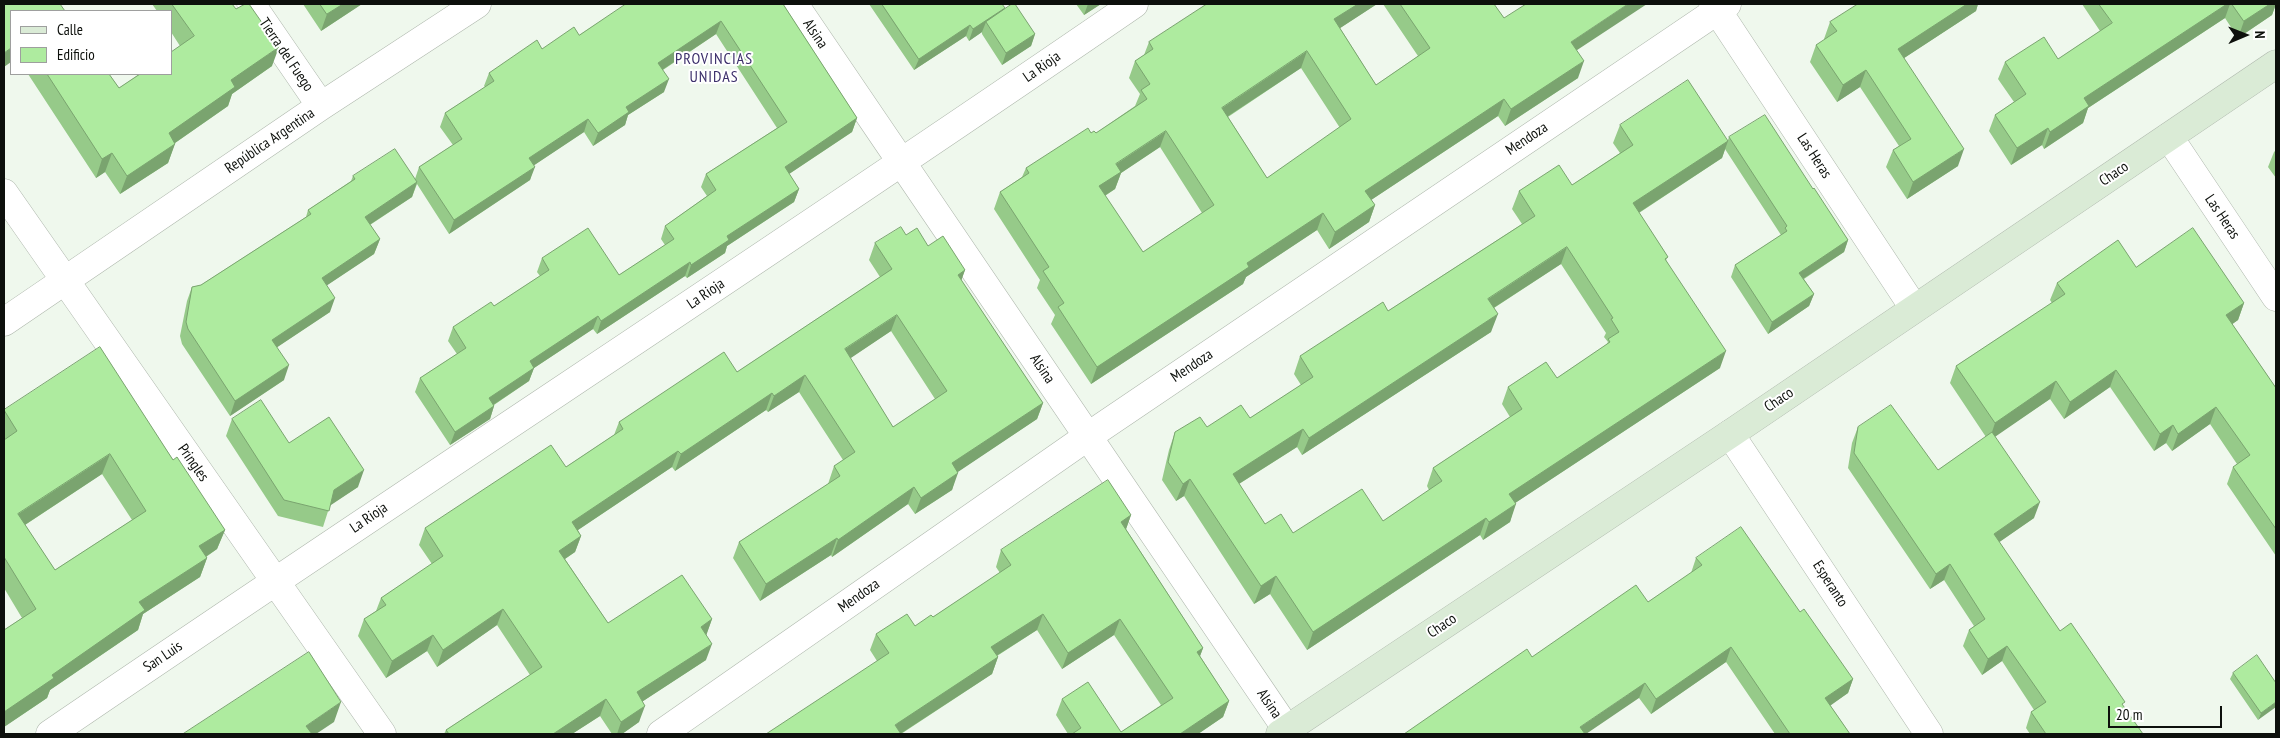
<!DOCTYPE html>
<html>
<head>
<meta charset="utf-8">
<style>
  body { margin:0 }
  #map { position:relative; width:2280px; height:738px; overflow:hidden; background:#eff8ed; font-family:"PT Sans Narrow",sans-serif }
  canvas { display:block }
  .frame { position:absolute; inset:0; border:5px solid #0d100c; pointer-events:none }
  .legend { position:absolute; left:10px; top:10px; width:162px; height:65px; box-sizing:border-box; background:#fff; border:1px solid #9e9f9e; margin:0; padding:6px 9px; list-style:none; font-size:15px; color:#0d100c }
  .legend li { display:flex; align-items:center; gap:10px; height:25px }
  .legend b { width:25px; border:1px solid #9e9f9e }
  .north { position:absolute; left:2220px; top:10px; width:50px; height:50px; -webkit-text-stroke:4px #fff; paint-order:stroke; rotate:89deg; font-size:14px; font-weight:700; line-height:20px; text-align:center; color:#0d100c }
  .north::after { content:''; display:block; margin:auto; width:18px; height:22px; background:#0d100c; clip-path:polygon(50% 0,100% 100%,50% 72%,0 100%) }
  .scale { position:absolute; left:2108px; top:706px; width:114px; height:22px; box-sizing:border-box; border:2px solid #0d100c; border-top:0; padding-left:6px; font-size:15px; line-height:18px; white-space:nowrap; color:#0d100c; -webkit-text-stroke:4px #fff; paint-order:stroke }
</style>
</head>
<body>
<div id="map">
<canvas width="2280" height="738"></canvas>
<div class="frame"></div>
<ul class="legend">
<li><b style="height:6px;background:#daebd6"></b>Calle</li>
<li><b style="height:14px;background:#aeeb9f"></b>Edificio</li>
</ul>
<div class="north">N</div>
<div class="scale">20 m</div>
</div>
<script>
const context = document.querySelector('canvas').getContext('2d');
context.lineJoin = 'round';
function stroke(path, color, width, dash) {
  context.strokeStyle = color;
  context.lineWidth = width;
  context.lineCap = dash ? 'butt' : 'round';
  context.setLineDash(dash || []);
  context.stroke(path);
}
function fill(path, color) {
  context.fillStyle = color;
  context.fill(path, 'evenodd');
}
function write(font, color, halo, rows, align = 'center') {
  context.font = font + ' "PT Sans Narrow",sans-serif';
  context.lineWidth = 4;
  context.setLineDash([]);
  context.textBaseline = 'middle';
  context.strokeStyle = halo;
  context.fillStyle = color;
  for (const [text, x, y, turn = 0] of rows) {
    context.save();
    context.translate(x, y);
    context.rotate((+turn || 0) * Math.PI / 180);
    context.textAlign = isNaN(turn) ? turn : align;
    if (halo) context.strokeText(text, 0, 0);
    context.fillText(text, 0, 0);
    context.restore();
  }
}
const street = new Path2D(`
  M251 4 321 106
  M794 4 1290 734
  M1713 4 1914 308
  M2169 137 2276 297
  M4 193 382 734
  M4 322 321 106 477 4
  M1730 434 1929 734
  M50 734C410 488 775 251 1134 4
  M661 734 1087 437 1727 4`);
const secondary = new Path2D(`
  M1280 734 1730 434 2276 64`);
stroke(street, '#aeb7ac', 29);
stroke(secondary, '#aeb7ac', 29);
stroke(street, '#fff', 28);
stroke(secondary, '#daebd6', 28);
fill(new Path2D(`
  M152 4H232L272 66 232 94 228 106 175 143 168 163 120 194 105 172 96 178 28 74H109L119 88 180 46 171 32V11H157Z
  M303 4H362L321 31Z
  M783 4 857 118 852 132 789 174 799 189 794 202 727 246 725 253 687 278 685 276 597 334 593 329 534 368 529 381 494 405V406L490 419 450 445 415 392 420 378 457 354 448 341 453 327 494 306 540 276 537 272 542 258 619 275 665 245 661 239 665 226 707 196 701 187 706 174 777 128 716 34 663 70 664 92 628 115 625 125 593 146 584 132 534 165 530 180 449 234 417 184 412 197 370 225 380 239 374 254 327 285 330 312 277 347 284 380 230 416 182 344 180 336 187 301 192 287 201 285 306 217 308 210 351 181 353 176 415 179 419 167 453 145 440 127 445 113 485 87 484 86 489 73 542 49 579 35Z
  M869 4H1002L1005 9 1035 34 1031 46 1002 65 982 34V32L969 41 966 36 914 70Z
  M1076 4H1101L1084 15Z
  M1207 4H1377L1340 28 1376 85 1418 56 1383 4H1494L1504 18 1577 51 1578 78 1505 126 1498 116 1371 200 1375 205 1369 222 1329 249 1317 230 1246 277 1243 284 1091 384 1051 324 1055 315 1037 288 1040 280 994 209 1000 192 1022 177 1026 168 1091 133H1096L1135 106 1140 94 1129 78 1135 61 1144 55 1149 42ZM1301 68 1340 128 1267 178 1228 117ZM1160 147 1202 213 1143 252 1105 196 1115 189 1121 173Z
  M1858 4H1978L1976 11 1904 58 1958 166 1907 199 1886 167 1893 150 1899 146 1860 87 1837 102 1810 62 1816 45 1825 40 1824 39 1830 22Z
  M2082 4H2276L2272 15 2238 38 2225 18 2088 108 2083 123 2044 149 2042 145 2011 165 1989 131 1995 115 2014 102 1998 79 2005 62 2058 59 2100 31Z
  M1620 125 1728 140 1729 137 1813 189 1848 240 1844 252 1804 279 1814 294 1809 306 1768 334 1731 277 1735 265 1781 235 1725 149 1722 158 1639 213 1668 257 1666 260 1720 368 1515 503 1510 522 1483 540 1480 535 1307 650 1270 594 1254 604 1184 496 1176 501 1162 480 1169 450 1175 432 1207 427 1250 418 1301 385 1294 374 1300 356 1388 311 1522 224 1512 209 1519 191 1572 185 1620 153 1613 143ZM1561 264 1606 333 1604 337 1608 342 1606 345 1557 378 1508 387 1502 404 1510 417 1433 468 1427 486 1429 490 1383 521 1293 533 1265 524 1239 484 1297 447 1302 455 1491 332 1494 308Z
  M2276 150V178L2268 167 2274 152Z
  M906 235 928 246 965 270 961 280 1043 403 1037 419 957 472 952 490 915 514 908 504 832 557 831 555 760 601 733 558 739 542 828 484 834 466 843 460 799 392 768 412 766 410 675 471 672 467 578 530 581 536 575 552 565 559 608 623 712 619 706 635V660L643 701 639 722 622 734H612L600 716 572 734H444L446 730 530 675 497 625 437 667 427 651 386 678 358 636 364 619 376 611 381 598 432 564 419 545 425 528 566 467 614 435 619 422 737 372 880 277 869 260 875 243ZM891 331 935 399 893 427 850 358Z
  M2136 267 2244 303 2238 320 2232 324 2276 388V556L2227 484 2233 467 2237 464 2210 424 2172 451 2166 443 2154 451 2110 387 2064 419 2050 399 1995 436 2034 518 1999 542 2060 631 2123 706 2143 734H2030L2026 728 2031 712 2034 710 2002 661 1982 675 1963 646 1969 630 1974 626 1944 580 1930 589 1848 468 1852 443 1858 427 1938 470 1986 437 1950 383 1956 366 2052 303 2050 300 2057 283Z
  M4 410 173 460 225 530 217 549 206 557 207 558 200 577 143 614 138 630 50 690 47 698 4 727V630L22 618 4 588ZM102 474 132 520 55 570 25 525Z
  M232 419 289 443 358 487 330 505 323 527 278 516 226 436Z
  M1131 515 1126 529 1203 648 1200 656 1229 701 1223 717 1198 734H1068L1056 715 1062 699 1121 732 1161 705 1114 635 1062 669 1037 630 997 656 998 657 992 674 901 734 877 661 870 650 876 634 915 626 933 617 1000 573 996 567 1001 550Z
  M1696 558 1800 612 1853 679 1848 693 1830 705 1850 734H1775L1726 662 1651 714 1639 698 1532 657 1648 602 1691 573Z
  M2233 673 2276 683 2258 720 2230 679Z`), '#96ca89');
fill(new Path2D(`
  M343 4H362L321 31 327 14Z
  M1088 4H1101L1084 15Z
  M1358 4H1377L1328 36 1334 19Z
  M1628 4H1647L1565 58 1571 42Z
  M1967 4H1978L1976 11 1892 66 1898 49Z
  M2227 4H2230L2225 18 2088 108 2083 123 2044 149 2050 132 2084 98Z
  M2270 4H2276L2272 15 2238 38 2244 21Z
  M1005 8 986 22 982 32 969 41 973 29Z
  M721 21 716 34 653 76 658 63Z
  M970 25 966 36 914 70 919 59Z
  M1035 34 1031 46 1002 65 1006 53Z
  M279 47 272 66 232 94 228 106 162 152 169 133 231 80Z
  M11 48V62L4 67V53Z
  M1307 51 1301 68 1216 124 1222 108Z
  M1584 61 1578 78 1505 126 1511 109Z
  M1866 70 1860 87 1837 102 1843 85Z
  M669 79 664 92 628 115 625 125 593 146 598 133 626 107Z
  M1504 99 1498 116 1359 208 1365 191Z
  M857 118 852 132 780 180 785 167Z
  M588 119 584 132 524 172 529 158Z
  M2048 128 2042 145 2011 165 2017 148Z
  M1166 131 1160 147 1121 173 1115 189 1093 203 1099 186 1116 164Z
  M1728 141 1722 158 1626 221 1633 203Z
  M175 144 168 163 120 194 127 176Z
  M1964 149 1958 166 1907 199 1913 182Z
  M112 153 105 172 96 178 102 159Z
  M535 167 530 180 449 234 454 220Z
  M417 182 412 197 360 231 365 217Z
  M799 189 794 202 727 246 725 253 687 278 691 265 727 236Z
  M1375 205 1369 222 1329 249 1335 232Z
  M1323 213 1317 230 1246 277 1243 284 1091 384 1097 367 1247 263Z
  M380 239 374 254 317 292 322 278Z
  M1848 240 1844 252 1795 284 1799 273Z
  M1567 247 1561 264 1481 316 1488 299Z
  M690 262 685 276 597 334 601 321Z
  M965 270 959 287 958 275Z
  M1814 294 1809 306 1768 334 1772 322Z
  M335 298 330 312 267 354 272 340Z
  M2244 303 2238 320 2220 333 2226 315Z
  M1498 314 1491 332 1302 455 1309 438Z
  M897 315 891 331 839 366 845 349Z
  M598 316 593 329 525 374 530 361Z
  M1726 351 1720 368 1503 511 1509 494Z
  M289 365 284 380 230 416 235 401Z
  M534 368 529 381 484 411 489 398Z
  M2116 370 2110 387 2064 419 2070 402Z
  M805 375 799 392 768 412 774 396Z
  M2056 381 2050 399 1989 441 1995 423Z
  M772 393 766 410 675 471 681 454Z
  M1043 403 1037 419 946 480 952 463Z
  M494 406 490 419 450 445 455 432Z
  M2216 407 2210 424 2172 451 2178 434Z
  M2173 425 2166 443 2154 451 2160 434Z
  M1303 429 1297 447 1226 492 1233 474Z
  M678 451 672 467 566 538 572 522Z
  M110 454 102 474 11 534 18 514Z
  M364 470 358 487 328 507 334 490Z
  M958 473 952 490 915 514 921 498Z
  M1190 479 1184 496 1176 501 1183 484Z
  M914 487 908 504 832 557 838 540Z
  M2040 502 2034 518 1988 550 1994 534Z
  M1516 504 1510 522 1483 540 1489 522Z
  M1131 515 1125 532 1121 522Z
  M1486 518 1480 535 1307 650 1313 632Z
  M225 530 217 549 192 566 199 546Z
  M581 536 575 552 553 567 559 551Z
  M837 538 831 555 760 601 766 584Z
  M207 558 200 577 143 614 138 630 50 690 47 698 4 727V712L139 602Z
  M1950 564 1944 580 1930 589 1936 574Z
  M1276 576 1270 594 1254 604 1261 586Z
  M503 609 497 625 437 667 443 650Z
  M1043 614 1037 630 985 663 991 647Z
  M712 619 706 636 701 627Z
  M1120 619 1114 635 1062 669 1068 653Z
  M433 635 427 651 386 678 392 661Z
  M712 644 706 660 631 709 637 692Z
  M2007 646 2002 661 1982 675 1988 659Z
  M1731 647 1726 662 1651 714 1656 699Z
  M1203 648 1197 664V652Z
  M998 657 992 674 900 734 895 725Z
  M1853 679 1848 693 1820 713 1825 698Z
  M1645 683 1639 698 1586 734H1578L1580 727Z
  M606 699 600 716 572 734H553Z
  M1229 701 1223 717 1198 734H1180Z
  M341 702 334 722 316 734H303L306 726Z
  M2276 702V707L2258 720 2261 713Z
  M645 706 639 722 622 734H617L621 722Z`), '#7aa46f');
const building = new Path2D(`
  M4 4H60L65 11H11V48L4 53Z
  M172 4H232L236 9 245 4H249L279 47 231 80 235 87 169 133 175 144 127 176 112 153 102 159 47 74H109L119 88 140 74H171V52L194 36Z
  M320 4H343L327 14Z
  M626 4H783L857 118 785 167 799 189 727 236 729 240 691 265 690 262 601 321 598 316 530 361 534 368 489 398 494 406 455 432 420 378 466 348 453 327 491 302 494 306 549 270 542 258 588 228 619 275 674 239 665 226 716 190 706 174 787 122 721 21 658 63 669 79 626 107 629 112 598 133 588 119 529 158 535 167 454 220 419 167 462 139 445 113 494 81 489 73 537 40 542 49 574 27 579 35Z
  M882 4H1002L1005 8 973 29 970 25 919 59Z
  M1012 4H1015L1035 34 1006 53 986 22Z
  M1207 4H1358L1334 19 1376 85 1430 48 1400 4H1494L1504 18 1526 4H1628L1571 42 1584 61 1511 109 1504 99 1365 191 1375 205 1335 232 1323 213 1247 263 1249 267 1097 367 1058 307 1064 303 1043 271 1049 267 1000 192 1029 173 1026 168 1088 128 1091 133 1094 131 1096 133 1147 99 1141 90 1150 84 1135 61 1153 49 1149 42ZM1307 51 1351 119 1267 178 1222 108ZM1166 131 1214 205 1143 252 1099 186 1121 172 1116 164Z
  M1858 4H1967L1898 49 1964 149 1913 182 1893 150 1911 139 1866 70 1843 85 1816 45 1837 31 1830 22Z
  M2099 4H2227L2084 98 2089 106 2050 132 2048 128 2017 148 1995 115 2026 94 2005 62 2044 37 2058 59 2112 23Z
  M2232 4H2270L2244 21Z
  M1688 80 1728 141 1633 203 1668 257 1665 259 1726 351 1509 494 1516 504 1489 522 1486 518 1313 632 1276 576 1261 586 1190 479 1183 484 1168 462 1175 432 1200 417 1207 427 1241 405 1250 418 1313 377 1300 356 1383 302 1388 311 1535 216 1519 191 1559 165 1572 185 1633 145 1620 125ZM1567 247 1613 318 1611 319 1619 332 1608 339 1610 342 1557 378 1546 362 1508 387 1522 409 1433 468 1442 481 1383 521 1362 489 1293 533 1281 514 1265 524 1233 474 1303 429 1309 438 1498 314 1488 299Z
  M1765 115 1813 189 1814 188 1848 240 1799 273 1814 294 1772 322 1735 265 1787 231 1785 228 1787 226 1729 137Z
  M395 149 417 182 365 217 380 239 322 278 335 298 272 340 289 365 235 401 188 329 186 322 192 287 201 285 311 214 308 210 355 179 353 176Z
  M901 227 906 235 917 228 928 246 943 236 965 270 958 275 1043 403 952 463 958 473 921 498 914 487 838 540 837 538 766 584 739 542 840 476 834 466 855 452 805 375 774 396 772 393 681 454 678 451 572 522 581 536 559 551 608 623 682 575 712 619 701 627 712 644 637 692 645 706 621 722 606 699 553 734H449L446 730 542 667 503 609 443 650 433 635 392 661 364 619 386 605 381 598 443 556 425 528 551 445 566 467 623 429 619 422 724 352 737 372 892 269 875 243ZM897 315 947 391 893 427 845 349Z
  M2193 228 2244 303 2226 315 2276 388V529L2233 467 2250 455 2216 407 2178 434 2173 425 2160 434 2116 370 2070 402 2056 381 1995 423 1956 366 2065 294 2057 283 2118 240 2136 267Z
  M100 347 173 460 177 457 225 530 199 546 207 558 139 602 145 610 52 675 54 678 4 712V630L36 609 4 557V440L17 431 4 410ZM110 454 146 511 55 570 18 514Z
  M261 400 289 443 329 417 364 470 334 490 329 511 284 500 232 419Z
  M1891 405 1938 470 1992 432 2040 502 1994 534 2060 631 2071 623 2125 702 2122 704 2143 734H2046L2031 712 2046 702 2007 646 1988 659 1969 630 1985 619 1950 564 1936 574 1854 453 1858 427Z
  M1108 480 1131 515 1121 522 1203 648 1197 652 1229 701 1180 734H1072L1081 728 1062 699 1088 682 1121 732 1173 698 1120 619 1068 653 1043 614 991 647 998 657 895 725 901 734H766L889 653 876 634 907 614 915 626 931 615 933 617 1011 565 1001 550Z
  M1741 527 1800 612 1804 609 1853 679 1825 698 1850 734H1790L1731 647 1656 699 1645 683 1580 727 1585 734H1404L1527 649 1532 657 1636 585 1648 602 1702 565 1696 558Z
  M309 652 341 702 306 726 312 734H183Z
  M2257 655 2276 683V702L2261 713 2233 673Z`);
fill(building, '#aeeb9f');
stroke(building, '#7aa46f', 1);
write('15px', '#0d100c', '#fff', [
  ["Alsina",815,34,56],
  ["Tierra del Fuego",286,55,56],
  ["La Rioja",1042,67,-35],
  ["Mendoza",1527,139,-34],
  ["República Argentina",270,141,-34],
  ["Las Heras",1814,156,57],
  ["Chaco",2114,174,-34],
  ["Las Heras",2222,217,56],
  ["La Rioja",706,294,-34],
  ["Mendoza",1192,366,-34],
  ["Alsina",1042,369,56],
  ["Chaco",1779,400,-34],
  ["Pringles",193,463,55],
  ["La Rioja",369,518,-34],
  ["Esperanto",1830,584,57],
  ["Mendoza",859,596,-35],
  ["Chaco",1442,626,-34],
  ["San Luis",163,657,-34],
  ["Alsina",1269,704,56]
]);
context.letterSpacing = '1px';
write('16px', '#3c2f6b', '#fff', [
  ["PROVINCIAS",714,59],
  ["UNIDAS",714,77]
]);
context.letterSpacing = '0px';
</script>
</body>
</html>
